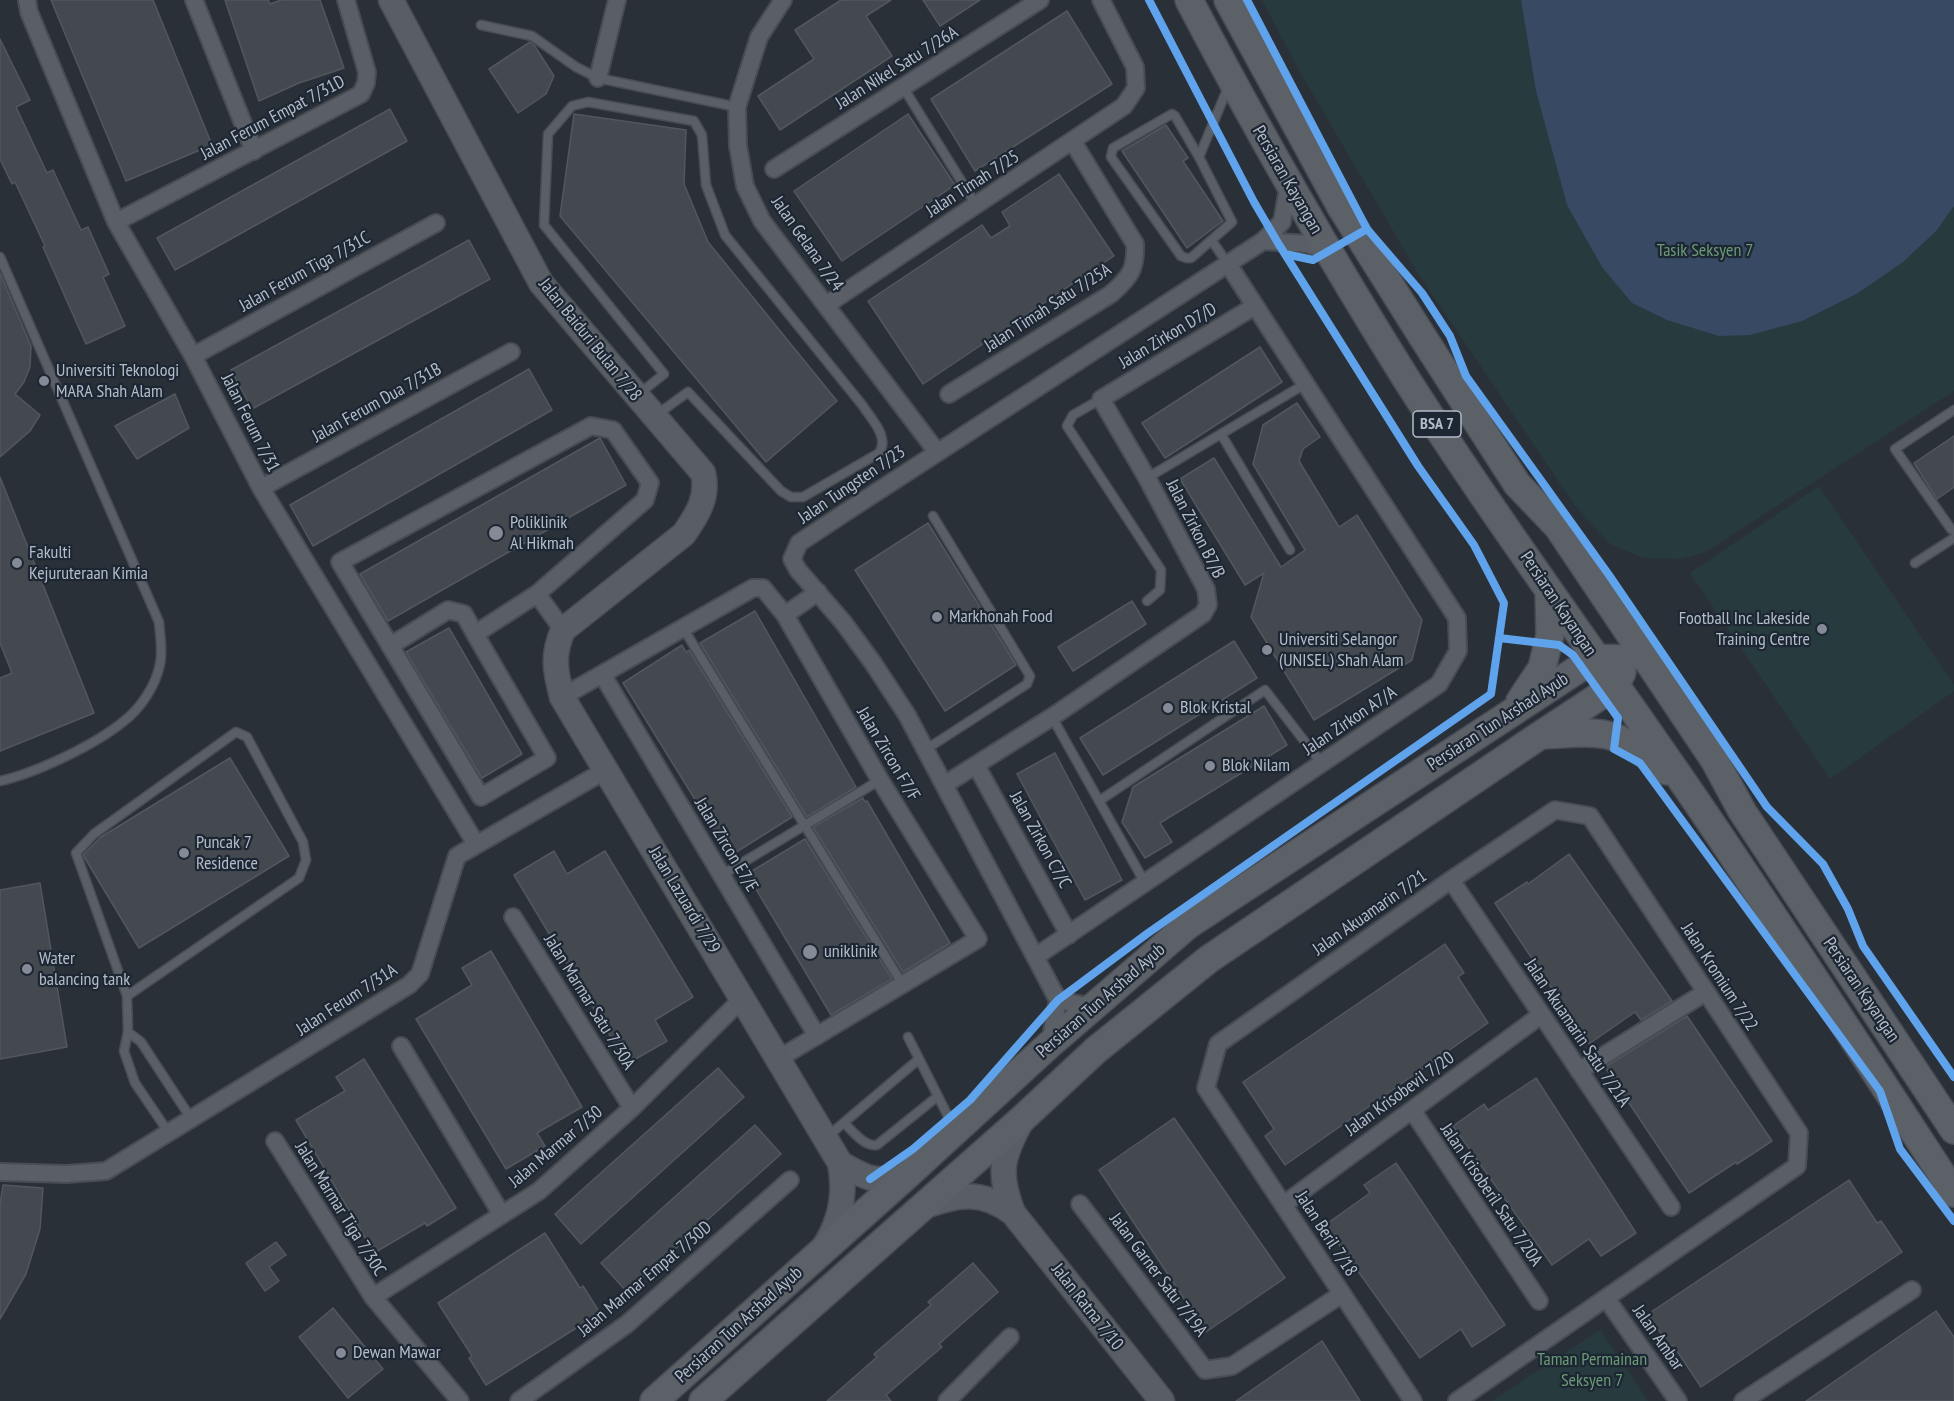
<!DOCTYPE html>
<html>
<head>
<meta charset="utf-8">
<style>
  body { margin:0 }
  canvas { display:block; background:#2a3038 }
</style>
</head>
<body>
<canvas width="1954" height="1401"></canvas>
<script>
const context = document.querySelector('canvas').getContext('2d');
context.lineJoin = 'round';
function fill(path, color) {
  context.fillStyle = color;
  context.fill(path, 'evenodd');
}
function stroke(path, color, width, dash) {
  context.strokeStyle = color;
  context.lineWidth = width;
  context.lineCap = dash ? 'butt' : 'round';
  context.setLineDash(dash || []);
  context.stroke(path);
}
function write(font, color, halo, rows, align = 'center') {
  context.font = font + ' "PT Sans Narrow",sans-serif';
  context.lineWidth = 4.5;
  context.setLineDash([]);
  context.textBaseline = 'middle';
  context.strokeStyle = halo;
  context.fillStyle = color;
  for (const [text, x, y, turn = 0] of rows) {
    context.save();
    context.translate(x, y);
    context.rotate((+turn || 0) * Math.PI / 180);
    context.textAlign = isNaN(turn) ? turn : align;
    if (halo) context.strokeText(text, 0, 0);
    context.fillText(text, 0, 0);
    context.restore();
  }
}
fill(new Path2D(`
  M1262 0H1954V391L1704 553 1679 559 1643 558 1610 544 1576 507 1419 275 1300 72Z
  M1819 486 1954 685V691L1830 779 1690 573Z
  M1600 1330 1648 1401H1492Z`), '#273a3e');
fill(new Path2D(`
  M1521 0H1954V206L1936 231 1903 262 1858 293 1802 321 1750 335 1719 336 1667 320 1632 303 1602 267 1567 205 1536 91Z`), '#384963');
const building = new Path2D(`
  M51 0H153L212 145 126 181Z
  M225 0H268L270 4 281 0H320L344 68 299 83 259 101Z
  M841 0H891L866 16 892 56 780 130 758 96 814 59 795 30Z
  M923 0H980L940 26Z
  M1067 11 1112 84 975 171 931 99Z
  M0 39 30 100 16 107 47 173 53 170 81 230 88 227 109 274 103 277 125 326 86 344 43 247 45 246 15 182 12 184 0 159Z
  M530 42 534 45 554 76 546 94 518 113 489 69Z
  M390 109 407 141 175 270 157 238Z
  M574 114 686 130 684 184 708 242 837 401 766 462 560 216Z
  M908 114 955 185 842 261 794 191Z
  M1166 125 1188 158 1183 161 1223 221 1187 248 1122 151Z
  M1059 174 1114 256 923 384 868 301 982 225 991 238 1010 226 1002 212Z
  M469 240 490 279 252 409 231 370Z
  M0 273 31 346 30 367 24 382 15 394 40 415 30 431 0 457Z
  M1260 347 1282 382 1165 458 1142 423Z
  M529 369 552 410 313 546 290 505Z
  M175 394 189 428 137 459 115 426Z
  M1297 403 1320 437 1303 449 1299 461 1339 527 1357 515 1422 620 1412 660 1314 720 1251 617 1264 573 1245 585 1180 479 1214 458 1281 567 1305 550 1253 464 1263 425Z
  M1954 436V487L1937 499 1914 463Z
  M600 438 626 485 388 621 360 574Z
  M0 477 94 713 0 751V678L12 673 0 643Z
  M928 523 1016 665 945 711 855 570Z
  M1132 601 1146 624 1073 671 1058 647Z
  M755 611 856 787 807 817 700 643Z
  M449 628 522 754 482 778 406 652Z
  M1234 641 1257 678 1103 775 1080 738Z
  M682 645 686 652 689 650 792 817 730 856 623 683Z
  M1264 706 1287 745 1160 823 1172 842 1145 858 1122 822 1133 787Z
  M1055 753 1122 880 1085 900 1017 774Z
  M230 758 289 856 139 948 83 855 101 837Z
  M863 798 865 802 867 801 950 943 903 972 813 827Z
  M805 839 892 979 831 1015 747 874Z
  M554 851 567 874 605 851 693 997 655 1020 667 1041 627 1064 514 875Z
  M1569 854 1672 1001 1641 1020 1635 1012 1589 1044 1495 903 1527 882 1528 884Z
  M40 883 67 1047 0 1059V890Z
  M1445 944 1464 973 1458 977 1488 1023 1285 1165 1265 1136 1274 1129 1243 1082Z
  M491 951 582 1107 537 1133 545 1146 506 1169 416 1019 472 985 462 968Z
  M1687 1016 1772 1141 1737 1164 1736 1162 1689 1193 1605 1067Z
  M364 1059 456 1208 427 1226 425 1223 374 1253 296 1120 345 1091 336 1077Z
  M718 1068 744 1097 581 1244 555 1214Z
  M1536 1078 1636 1233 1601 1256 1589 1239 1552 1265 1453 1126 1484 1104 1488 1110Z
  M1174 1118 1285 1278 1206 1332 1099 1170Z
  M755 1125 781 1154 627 1292 601 1263Z
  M1396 1163 1505 1325 1472 1347 1461 1329 1420 1358 1325 1225 1370 1193 1364 1185Z
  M1849 1180 1877 1223 1881 1221 1902 1252 1701 1387 1673 1345 1670 1347 1648 1314Z
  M3 1185 43 1188 40 1229 26 1274 0 1319V1204Z
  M545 1233 580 1288 583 1286 600 1313 486 1385 469 1358 472 1356 438 1303Z
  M276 1242 286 1255 269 1267 279 1281 265 1291 246 1263Z
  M973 1263 998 1292 939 1344 942 1347 886 1395 891 1401H827L877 1357 874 1354 931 1305 928 1302Z
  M333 1308 383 1369 348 1398 299 1337Z
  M1936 1311 1954 1337V1401H1806Z
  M1322 1341 1360 1401H1236Z`);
fill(building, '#444950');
stroke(building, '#52575f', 1.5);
const lane = new Path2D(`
  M481 25 532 36 576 67 598 78 737 107
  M903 87 976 205
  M1172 114 1175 116 1199 157 1232 222 1191 258H1186L1181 256 1111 157 1113 148Z
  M1199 157 1229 85
  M1212 241 1228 264
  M0 257 159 622C160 635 163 651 160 664 156 685 141 708 124 721 95 745 36 773 0 781
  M639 394 664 374 544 225 548 134 572 106 588 102 694 121 702 135 706 185 725 235 863 406C871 419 890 437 879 453L803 497H791L781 491 688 392 655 416
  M1101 399 1073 415 1067 426 1161 570 1160 590 1147 601
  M1954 410 1895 449 1951 529 1954 531
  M1221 434 1290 550
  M1147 478 1305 384
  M1915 563 1954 538
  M683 628 903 985
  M1052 717 1145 883
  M925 750 1027 684 1030 676 933 516
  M1099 801 1265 690 1322 764
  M722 875 880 780
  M127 996 299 878 306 860 303 842 247 737 236 732 94 834 76 853 127 996 128 1032 124 1051 135 1083 169 1133
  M128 1032 141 1042 192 1120
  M908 1037 954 1128
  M844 1123C853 1131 864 1147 877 1145L938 1096
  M828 1136 919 1059`);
const street = new Path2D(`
  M27 0 29 12 116 222 193 356 261 488 476 844
  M194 0 254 151
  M783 0 759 37 737 107 738 146 745 186 762 221 937 452
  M598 78 617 0
  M774 169 1040 0
  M116 222 361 94 366 83 367 72 346 0
  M1263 241 1308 244 1328 252
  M826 305 1124 106 1136 88 1135 67 1101 0
  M193 356 436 223
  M949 394 1111 294C1130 277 1136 270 1135 244L1073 142
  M261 488 511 352
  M537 594 563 630
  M785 615 818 592
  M390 646 448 610 464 614 475 634 547 758 481 797 340 562 591 426 613 430 650 483 645 500 537 594 475 634
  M602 674 817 1036
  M562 697 753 588H763L785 615 880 780 978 939 778 1059
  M976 765 1069 935
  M944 785 1052 717 1203 614 1208 605 1206 589 1147 478 1101 399 1255 306
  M1451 880 1671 1207
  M513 917 632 1108
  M1035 957 1439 684 1458 651 1457 618 1228 264
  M1058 1000 1082 1005 1097 1004
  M1050 1043 1058 1000 907 715 873 663 843 622 798 570 792 559 799 543 849 510 1263 241 1282 222 1289 183
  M401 1046 502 1215
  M1579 1071 1706 992
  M1412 1110 1539 1301
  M275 1141 373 1297 460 1401
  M0 1172 67 1174 106 1171 409 985 420 974 457 856 606 770
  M1080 1204 1205 1370 1232 1366 1342 1294
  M1283 1205 1541 1015
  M373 1297 539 1191 632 1108 742 999
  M1606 1298 1678 1401
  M519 1401 627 1324 790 1180
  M947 1401 1010 1337
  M1413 1401 1206 1088 1218 1044 1451 880 1555 810 1590 816 1799 1133 1797 1166 1457 1401
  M1743 1401 1912 1290`);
const secondary = new Path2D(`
  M391 0 541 283 703 473C709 497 697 515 684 534L563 630C552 656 555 670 562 697L840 1163C846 1193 841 1221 824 1247
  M840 1163C867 1179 874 1182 905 1177
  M924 1206C960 1195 980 1189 1013 1213L1162 1401
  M1013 1213C998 1174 1001 1158 1021 1122`);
const primary = new Path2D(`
  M1189 0C1256 128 1328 254 1405 377 1493 515 1590 647 1683 782 1776 917 1864 1056 1954 1193
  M1228 0 1341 207 1422 336 1517 484 1558 527 1715 761 1742 811 1954 1130
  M1520 701 1542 668 1550 635 1549 592
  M1541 735C1562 735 1587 730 1607 735 1629 740 1649 757 1667 771
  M654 1401 905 1177 1049 1045 1188 925 1595 658 1627 659
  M703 1401 1022 1119 1096 1050 1209 959 1539 736 1615 686 1622 672`);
stroke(lane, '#484c53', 11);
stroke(street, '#484c53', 20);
stroke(secondary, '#484c53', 27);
stroke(primary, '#484c55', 30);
stroke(lane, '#5a5e66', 8);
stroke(street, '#5a5e66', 16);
stroke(secondary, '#595d64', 24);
stroke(primary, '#5c6168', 27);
stroke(new Path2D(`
  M1247 0 1367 229 1422 293 1450 336 1466 376 1609 575 1767 807 1823 864 1848 909 1863 946 1954 1077
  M1285 254 1313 260 1367 229
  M1499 638 1559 645 1573 655 1618 718 1614 749 1640 763 1880 1091 1900 1149 1954 1221
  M870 1179 913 1149 970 1100 1058 1000 1148 933 1491 694 1504 603 1474 545 1418 466 1278 243 1254 202 1149 0`), '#60a3ed', 8);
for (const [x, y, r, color] of [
  [44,381,6,"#848b96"],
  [496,533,8,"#848b96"],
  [17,563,6,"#848b96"],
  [937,617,6,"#848b96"],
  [1822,629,6,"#848b96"],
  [1267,650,6,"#848b96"],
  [1168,708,6,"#848b96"],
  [1210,766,6,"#848b96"],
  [184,853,6,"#848b96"],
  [810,952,8,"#848b96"],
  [27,969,6,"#848b96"],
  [341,1353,6,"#848b96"]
]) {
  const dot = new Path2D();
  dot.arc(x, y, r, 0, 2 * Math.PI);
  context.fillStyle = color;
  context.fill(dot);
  stroke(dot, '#1d2633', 2);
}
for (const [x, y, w] of [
  [1437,424,48]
]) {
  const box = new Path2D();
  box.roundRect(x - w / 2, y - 13, w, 26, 4.5);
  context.fillStyle = '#1d2633';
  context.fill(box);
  stroke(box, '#b4bcc9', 1.5);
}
write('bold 16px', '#b4bcc9', null, [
  ["BSA 7",1437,424]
]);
write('18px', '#b4bcc9', '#1d2633', [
  ["Jalan Nikel Satu 7/26A",897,68,-32],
  ["Jalan Ferum Empat 7/31D",273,118,-28],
  ["Persiaran Kayangan",1287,180,60],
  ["Jalan Timah 7/25",973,184,-33],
  ["Jalan Gelana 7/24",807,244,55],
  ["Jalan Ferum Tiga 7/31C",305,272,-29],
  ["Jalan Timah Satu 7/25A",1048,308,-33],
  ["Jalan Zirkon D7/D",1168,336,-31],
  ["Jalan Baiduri Bulan 7/28",590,340,51],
  ["Jalan Ferum Dua 7/31B",377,403,-29],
  ["Jalan Ferum 7/31",250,423,63],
  ["Jalan Tungsten 7/23",852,485,-34],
  ["Jalan Zirkon B7/B",1195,529,63],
  ["Persiaran Kayangan",1558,604,56],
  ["Jalan Zirkon A7/A",1350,721,-34],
  ["Persiaran Tun Arshad Ayub",1498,722,-33],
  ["Jalan Zircon F7/F",888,754,59],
  ["Jalan Zirkon C7/C",1040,840,61],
  ["Jalan Zircon E7/E",726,845,59],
  ["Jalan Lazuardi 7/29",684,900,59],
  ["Jalan Akuamarin 7/21",1370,913,-35],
  ["Jalan Kromium 7/22",1719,977,57],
  ["Persiaran Kayangan",1861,990,56],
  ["Jalan Ferum 7/31A",347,1000,-33],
  ["Persiaran Tun Arshad Ayub",1101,1001,-41],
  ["Jalan Marmar Satu 7/30A",589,1002,58],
  ["Jalan Akuamarin Satu 7/21A",1577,1033,56],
  ["Jalan Krisobevil 7/20",1400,1094,-36],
  ["Jalan Marmar 7/30",556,1147,-40],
  ["Jalan Krisoberil Satu 7/20A",1491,1195,56],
  ["Jalan Marmar Tiga 7/30C",340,1209,58],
  ["Jalan Beril 7/18",1326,1234,57],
  ["Jalan Garner Satu 7/19A",1158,1275,53],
  ["Jalan Marmar Empat 7/30D",645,1279,-40],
  ["Jalan Ratna 7/10",1087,1307,52],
  ["Persiaran Tun Arshad Ayub",739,1325,-42],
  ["Jalan Ambar",1658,1338,55]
]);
write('18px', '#6b9a76', '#1d2633', [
  ["Tasik Seksyen 7",1705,251],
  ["Taman Permainan",1592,1360],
  ["Seksyen 7",1592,1381]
]);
write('18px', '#b4bcc9', '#1d2633', [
  ["Universiti Teknologi",56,371],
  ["MARA Shah Alam",56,392],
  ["Poliklinik",510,523],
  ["Al Hikmah",510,544],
  ["Fakulti",29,553],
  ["Kejuruteraan Kimia",29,574],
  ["Markhonah Food",949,617],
  ["Football Inc Lakeside",1810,619,"right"],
  ["Training Centre",1810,640,"right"],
  ["Universiti Selangor",1279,640],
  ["(UNISEL) Shah Alam",1279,661],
  ["Blok Kristal",1180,708],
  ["Blok Nilam",1222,766],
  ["Puncak 7",196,843],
  ["Residence",196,864],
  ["uniklinik",824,952],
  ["Water",39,959],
  ["balancing tank",39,980],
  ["Dewan Mawar",353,1353]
], 'left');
</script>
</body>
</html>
